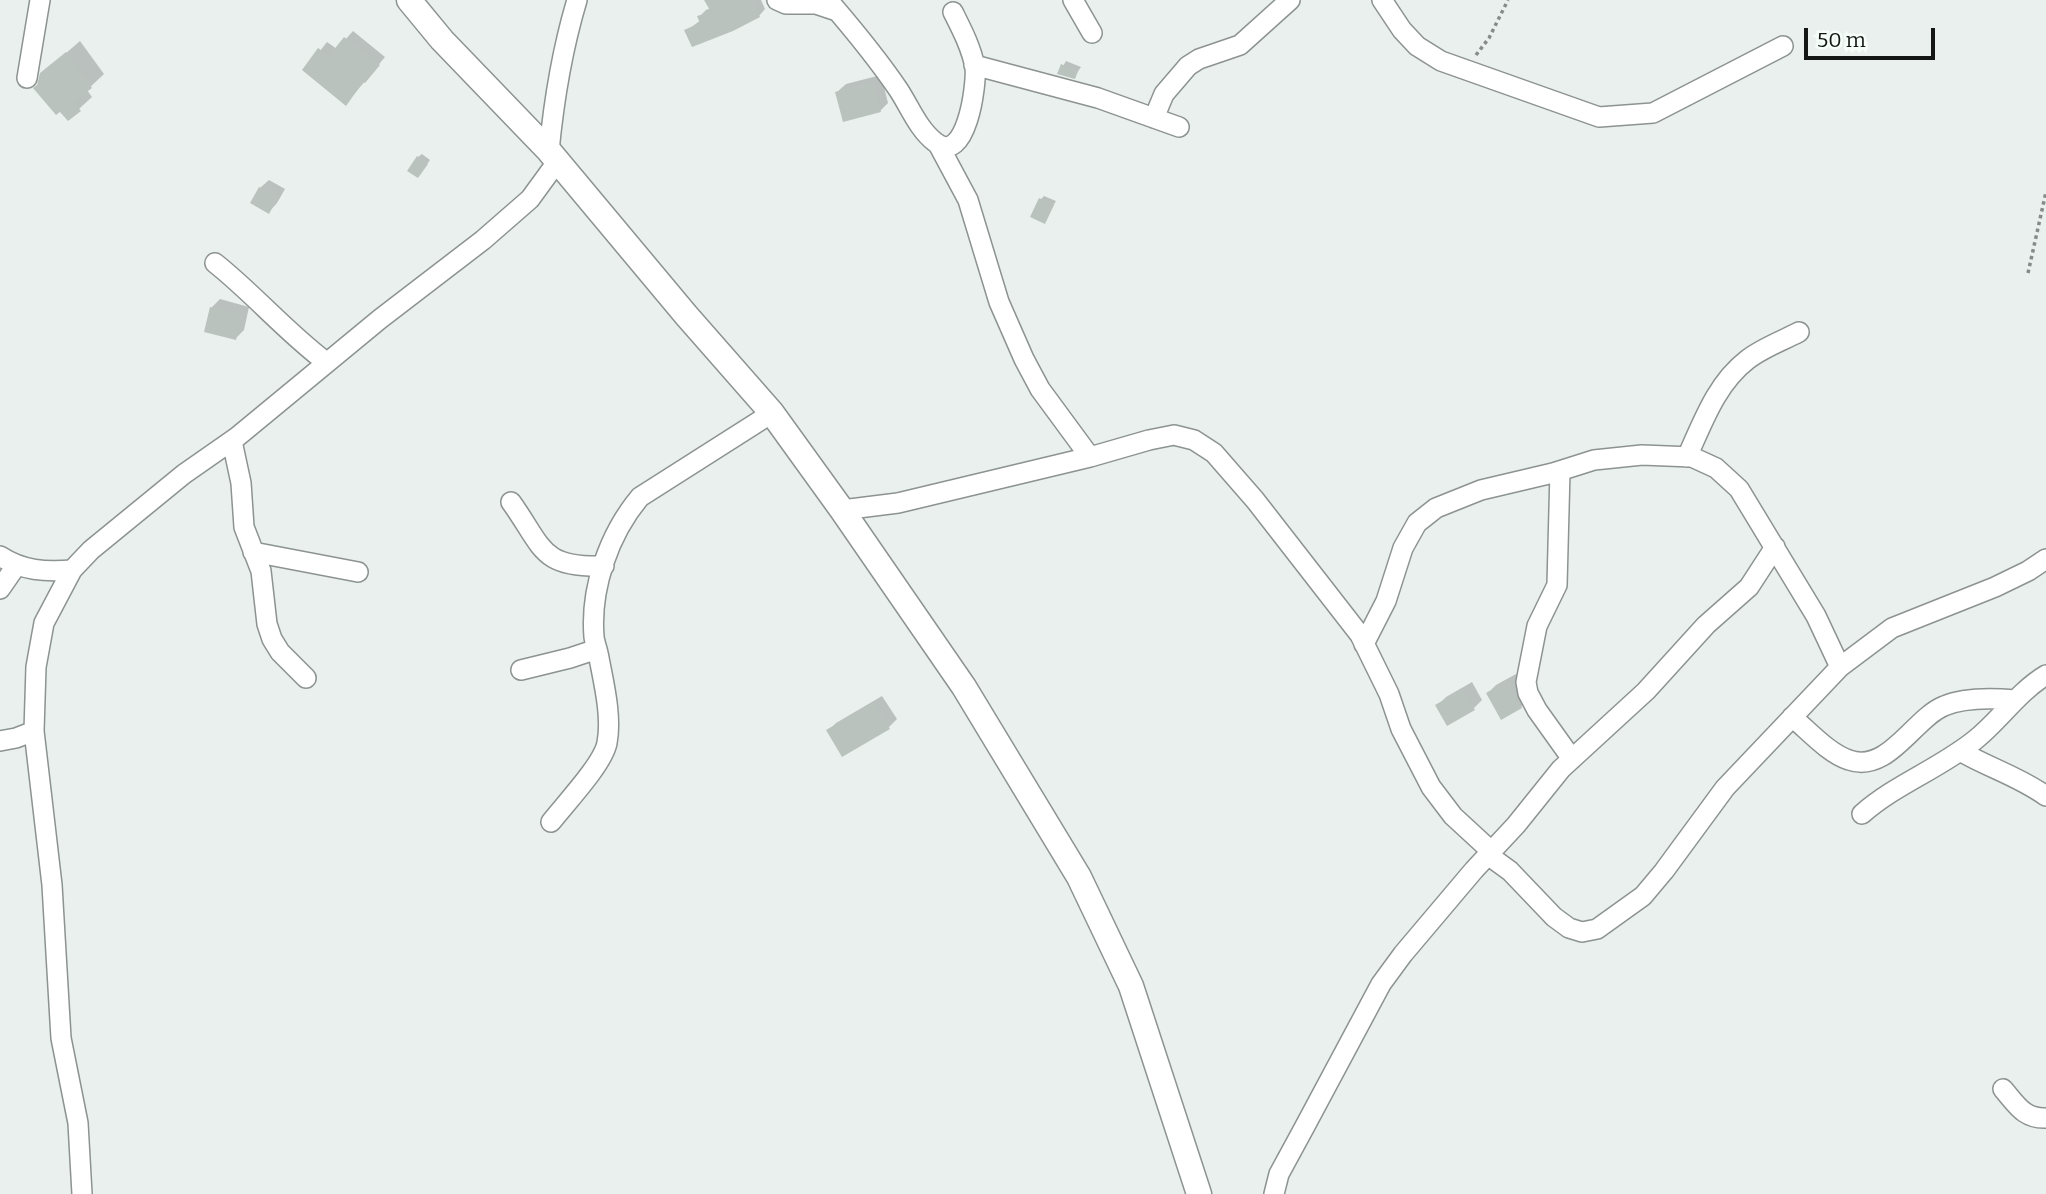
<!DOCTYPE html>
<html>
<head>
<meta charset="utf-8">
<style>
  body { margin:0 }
  #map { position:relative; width:2046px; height:1194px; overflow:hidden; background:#e9f0ed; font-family:Bitter,serif }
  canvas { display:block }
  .scale { position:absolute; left:1804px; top:28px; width:131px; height:32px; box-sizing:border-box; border:4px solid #131614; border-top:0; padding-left:9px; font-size:21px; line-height:24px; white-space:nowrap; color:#131614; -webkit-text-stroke:5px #f6fefa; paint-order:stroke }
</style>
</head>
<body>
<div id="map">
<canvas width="2046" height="1194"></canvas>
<div class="scale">50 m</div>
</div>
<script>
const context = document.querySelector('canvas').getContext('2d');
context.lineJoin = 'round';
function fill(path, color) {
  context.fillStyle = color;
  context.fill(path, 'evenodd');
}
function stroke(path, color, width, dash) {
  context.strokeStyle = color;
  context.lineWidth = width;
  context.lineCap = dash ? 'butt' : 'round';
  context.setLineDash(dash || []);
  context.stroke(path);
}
fill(new Path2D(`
  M706 0H761L765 9 759 16 686 31 701 20 699 17 706 10 711 8Z
  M353 31 385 57 346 104 305 70 327 42 337 49Z
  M80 41 104 74 87 90 92 97 68 119 42 74Z
  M1066 61 1081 67 1074 77 1059 73Z
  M881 75 888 103 880 111 837 92 846 84Z
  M422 154 430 160 421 173 418 157Z
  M269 180 285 189 277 203 269 212 252 203 260 188Z
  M1044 196 1056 201 1044 222 1041 199Z
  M220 299 249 307 244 330 236 338 211 308Z
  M1516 674 1529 699 1521 707 1488 693 1496 685Z
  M1472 682 1482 700 1474 708 1438 705 1446 697Z
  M882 696 897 719 888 728 828 731 836 723Z`), '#0003');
fill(new Path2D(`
  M704 0H751L760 17 733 31 692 47 684 30 700 23 697 16 711 12Z
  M344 37 380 65 365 83 363 82 346 106 302 70 318 48 329 56Z
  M66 52 92 88 74 102 81 111 68 121 60 112 56 115 33 88 37 85 40 73Z
  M1061 64 1078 71 1075 79 1057 74Z
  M873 82 881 112 843 122 835 92Z
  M417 156 428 164 418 178 407 171Z
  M259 187 278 197 269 214 250 203Z
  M1039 198 1054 205 1045 224 1030 217Z
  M210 307 242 315 236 340 204 332Z
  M1507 681 1522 708 1501 720 1486 693Z
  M1463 689 1475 710 1447 726 1435 705Z
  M873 703 890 729 842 757 826 730Z`), '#bac2be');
const minor = new Path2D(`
  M777 0 786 4H816L837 11
  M828 0C853 29 877 58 898 89 910 107 918 129 935 142 966 167 977 85 975 67 971 47 962 30 953 12
  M1073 0 1092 33
  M1382 0 1402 30 1417 46 1441 61 1599 117 1653 113 1783 46
  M974 65 1098 98 1179 127
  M27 78 40 0
  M1154 118 1164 94 1188 66 1199 59 1240 45 1290 0
  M938 144 968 200 999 302 1024 359 1040 389 1090 457
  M549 151C554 99 562 50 577 0
  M215 263C254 294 286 332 326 362
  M232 441 241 483 244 527 261 571 267 624 272 639 280 652 306 678
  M1687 457C1703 422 1716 384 1747 360 1762 348 1782 341 1799 332
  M1560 471 1557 585 1537 626 1526 682 1528 693 1537 710 1572 759
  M511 502C544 548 540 568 604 566
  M842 510 898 503 1090 457 1149 440 1174 435 1194 440 1214 453 1255 500 1360 635 1389 694 1401 729 1431 787 1453 816 1491 851
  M253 552 358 572
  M0 556C23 571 45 572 72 570
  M0 589 16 566
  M1364 644 1386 601 1403 548 1417 523 1436 508 1481 490 1553 473 1594 460 1642 455 1692 457 1716 468 1739 489 1816 616 1840 667
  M521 670 570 658 597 649
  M1792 717C1809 731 1828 753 1849 760 1888 774 1914 718 1944 706 1965 697 1993 698 2015 700
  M0 741 16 738 34 731
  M1960 751C1989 768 2018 776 2046 796
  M1862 814C1896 784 1939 769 1975 740 2000 720 2018 692 2046 675
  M551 822C565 804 603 764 607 743 612 717 604 684 599 658 598 651 595 644 594 637 590 588 609 534 640 497L772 413
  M1488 855 1510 871 1554 917 1569 928 1582 932 1597 929 1643 896 1664 871 1725 788 1840 667 1892 628 1995 587 2028 571 2046 559
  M2003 1089C2017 1105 2024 1119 2046 1118
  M82 1194 78 1123 61 1038 52 885 34 731 36 667 44 623 72 570 91 550 184 474 237 437 380 319 483 240 530 199 557 162
  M1274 1194 1279 1174 1304 1128 1381 984 1403 954 1474 870 1516 825 1561 769 1646 691 1706 625 1749 587 1775 547`);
const tertiary = new Path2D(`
  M409 0 442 40 549 151 686 315 772 413 842 510 964 687 1079 877 1131 986 1199 1194`);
stroke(minor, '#8c9390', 22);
stroke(tertiary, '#8c9390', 27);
stroke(new Path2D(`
  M1476 55 1489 38 1508 0
  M2028 273 2046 192`), '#868b89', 3.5, [3.5, 3.5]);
stroke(minor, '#fff', 19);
stroke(tertiary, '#fff', 24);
</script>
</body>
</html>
